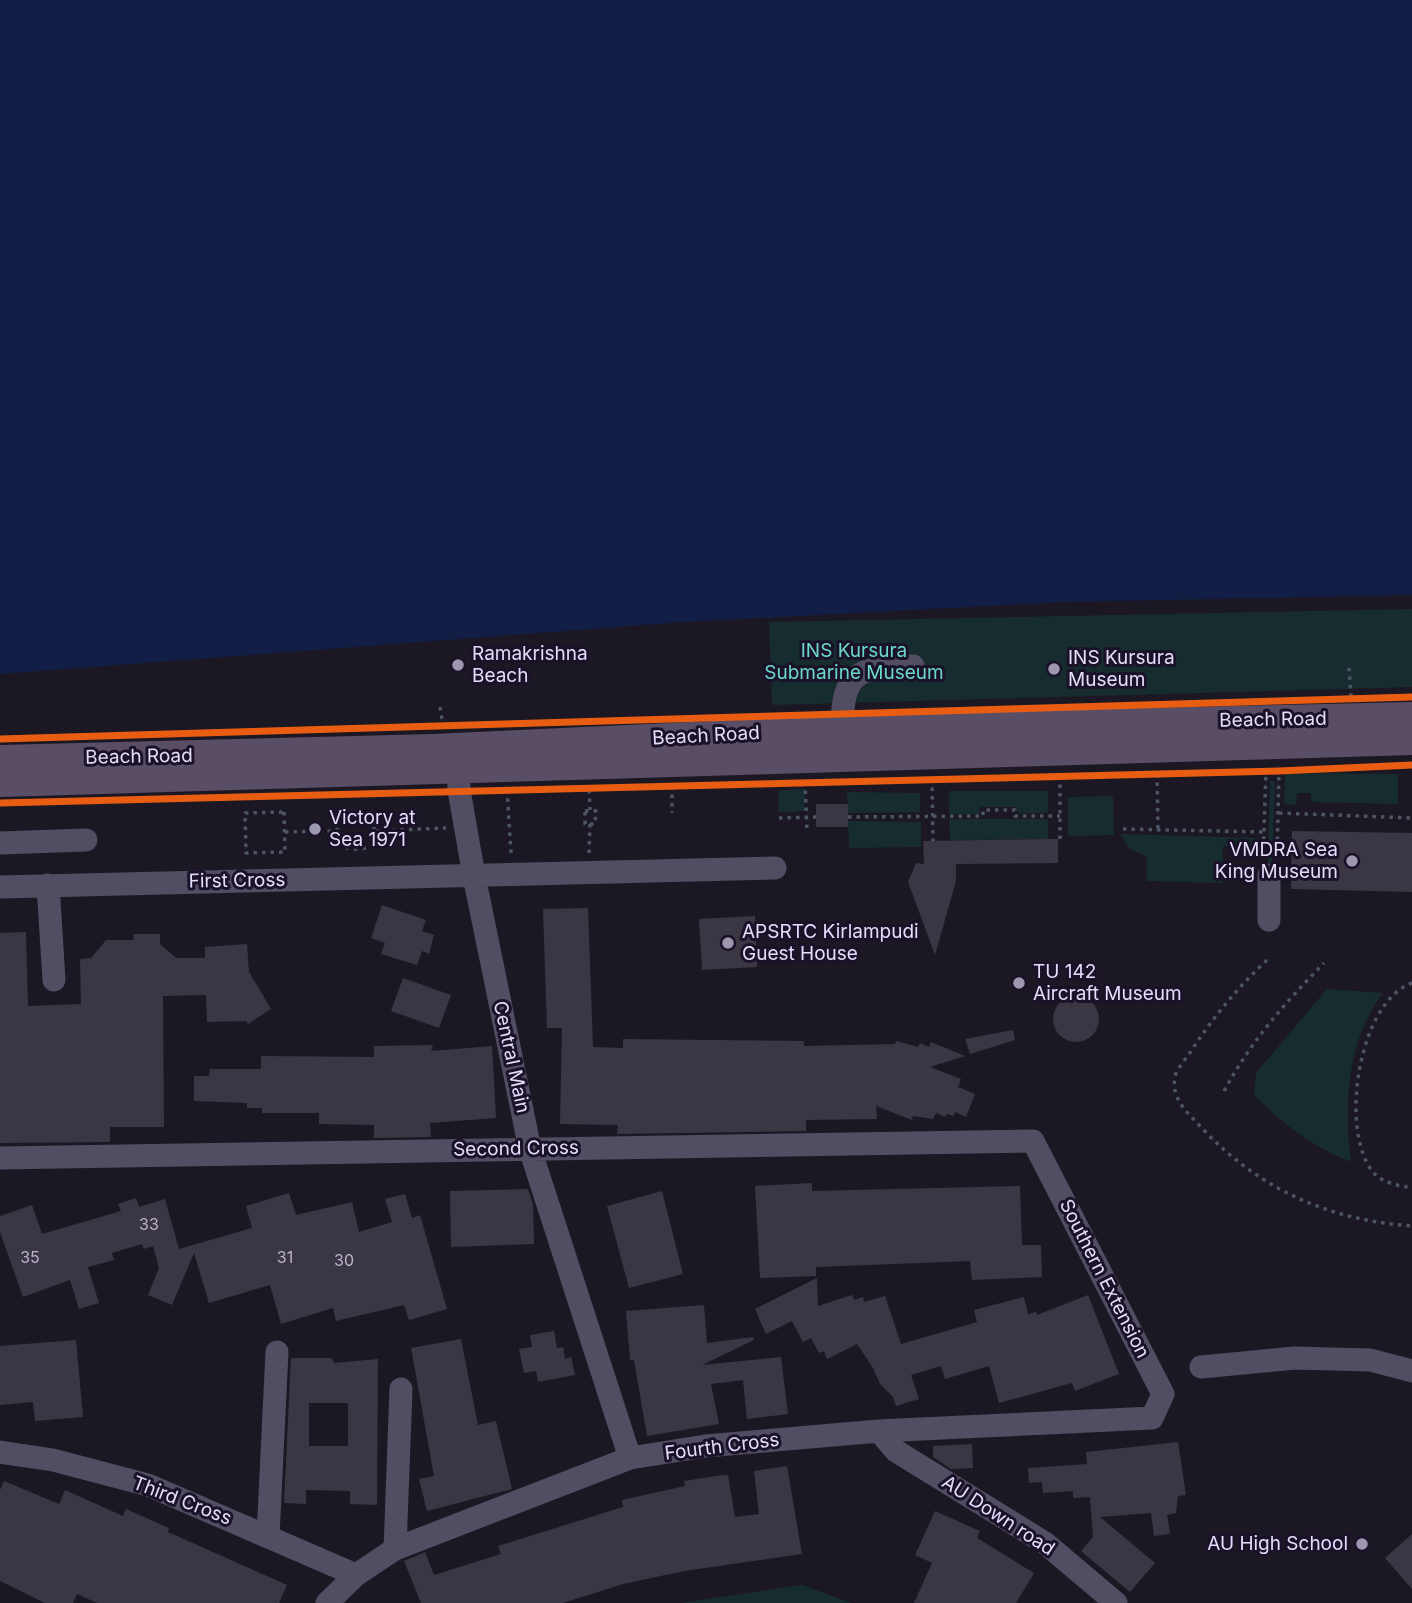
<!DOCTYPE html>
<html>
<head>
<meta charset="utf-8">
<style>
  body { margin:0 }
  canvas { display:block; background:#1b1723 }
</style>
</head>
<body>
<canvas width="1412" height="1603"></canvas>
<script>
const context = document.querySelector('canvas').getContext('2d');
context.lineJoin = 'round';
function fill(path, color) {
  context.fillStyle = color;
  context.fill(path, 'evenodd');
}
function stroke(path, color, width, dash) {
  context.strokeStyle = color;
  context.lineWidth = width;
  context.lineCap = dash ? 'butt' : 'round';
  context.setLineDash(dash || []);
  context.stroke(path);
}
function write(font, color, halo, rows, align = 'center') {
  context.font = font + ' Inter,sans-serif';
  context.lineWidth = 6;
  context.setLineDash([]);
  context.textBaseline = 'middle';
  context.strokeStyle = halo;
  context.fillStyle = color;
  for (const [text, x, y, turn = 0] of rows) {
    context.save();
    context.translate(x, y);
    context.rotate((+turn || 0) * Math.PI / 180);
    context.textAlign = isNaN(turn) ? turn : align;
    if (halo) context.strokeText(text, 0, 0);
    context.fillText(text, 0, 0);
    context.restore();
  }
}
fill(new Path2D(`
  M1412 609V687L772 705 769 622Z
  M1285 773 1398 774V804L1311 802V793H1297L1296 805 1284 804Z
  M1270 781H1275L1272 869H1268Z
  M806 789 804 811 778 812 779 790Z
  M949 791H1048V813H1018L1017 807H980L979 814H949Z
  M847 792 920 793V812L848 813Z
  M1113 796 1114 835 1068 836V797Z
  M949 819H1048V839L950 840Z
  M848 821 921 822V847L849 848Z
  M1120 834 1256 838V847L1223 846 1222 883 1147 881V857L1129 848Z
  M1327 989 1383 993C1346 1042 1344 1104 1351 1162 1312 1146 1284 1125 1254 1095L1256 1073Z
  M802 1585 852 1603H680Z`), '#172c2f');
fill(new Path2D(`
  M0 0H1412V595L1065 602 684 622 0 674Z`), '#121e45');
fill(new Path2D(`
  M816 804H848V827H816Z
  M1292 831 1412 833V892L1291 889Z
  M1048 839H1058V863L956 864V881L935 955 908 882 916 863 924 864 923 841Z
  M382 905 426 920 422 931 434 935 429 954 422 951 417 965 381 954 385 943 371 938Z
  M588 908 593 1047 623 1048V1039L804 1041V1046L895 1044 896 1041 918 1047 920 1043 929 1047 931 1042 965 1056 930 1067 961 1079 958 1087 975 1094 966 1117 955 1112 954 1116 947 1114 945 1117 936 1113 933 1119 913 1116 912 1120 876 1106 877 1119 806 1120V1131L617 1134 618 1125 560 1124 562 1028H547L543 909Z
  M755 916 757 967 702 970 699 919Z
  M26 932 28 1006 81 1004 80 959 91 958 106 940H134L133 934H160V944L176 958H205V947L247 944 249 972 271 1009 248 1024 246 1021 207 1022 206 995 163 996 164 1127H110V1142L0 1143V933Z
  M403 978 451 995 439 1028 391 1011Z
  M1053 1019a23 23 0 1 1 46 0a23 23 0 1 1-46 0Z
  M1013 1030 1015 1040 970 1054 965 1039Z
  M433 1045 431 1051 492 1046 496 1118 430 1123 431 1137 374 1138V1125L319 1124V1113H262V1108H247V1103L194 1101V1076H209L210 1069H261V1056L374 1057V1046Z
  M812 1183V1191L1020 1186 1022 1245H1041L1042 1277 972 1280 970 1261 816 1267V1276L760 1278 755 1186Z
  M528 1189 533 1205 534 1244 451 1247 450 1191Z
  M662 1191 683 1274 629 1288 607 1206Z
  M289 1193 296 1215 352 1202 359 1232 392 1222 385 1199 405 1194 412 1218 420 1215 447 1309 409 1320 404 1305 336 1321 333 1308 281 1324 270 1285 209 1303 194 1253 172 1305 148 1295 159 1268 153 1246 144 1249 142 1244 112 1253 114 1260 88 1267 99 1303 79 1309 70 1280 23 1297 0 1232V1216L32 1205 42 1234 121 1211 118 1204 136 1198 139 1207 165 1199 179 1249 252 1228 246 1206Z
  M817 1278 818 1306 852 1295 854 1300 863 1297 864 1302 885 1296 901 1344 977 1322 974 1310 1024 1297 1028 1314 1036 1312 1037 1315 1088 1295 1119 1374 1075 1391 1072 1383 999 1403 989 1366 945 1379 941 1366 911 1375 919 1399 896 1406 893 1397 880 1384 873 1368 857 1344 827 1359 824 1351 819 1353 811 1338 803 1342 792 1321 766 1334 755 1309Z
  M704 1305 707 1343 753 1337 754 1340 702 1365 781 1357 788 1414 747 1419 743 1380 711 1384 719 1424 647 1436 634 1360H630L626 1311Z
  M554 1331 557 1348 563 1347 565 1359 571 1357 575 1375 538 1382 536 1371 524 1373 519 1349 532 1347 530 1335Z
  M461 1339 478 1425 496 1421 512 1489 427 1511 419 1479 434 1476 411 1348Z
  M76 1340 83 1417 35 1421 33 1402 0 1405V1346Z
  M291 1358H332L334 1363 378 1359 377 1505 350 1504V1491L306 1490V1504L284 1503ZM309 1403H348V1446H309Z
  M1178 1442 1186 1495 1178 1496 1176 1513 1167 1515 1170 1534 1154 1536 1151 1513 1100 1517 1155 1563 1130 1592 1081 1551 1093 1537 1090 1497 1073 1498V1491L1043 1493 1042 1482 1029 1483 1028 1468 1087 1464 1086 1452Z
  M972 1444 973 1468 951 1469 933 1457V1446Z
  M787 1466 802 1554 684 1571 623 1584 563 1603H421L404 1561 425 1552 434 1575 501 1554 498 1546 623 1507 622 1500 685 1486 684 1481 723 1475H728L735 1517 759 1514 754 1471Z
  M4 1481 59 1504 65 1490 123 1516 126 1509 169 1528 168 1532 287 1585 279 1603H97L77 1594 73 1603H45L0 1581V1490Z
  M935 1511 980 1531 977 1538 1034 1573 1016 1603H914L932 1563 915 1555Z
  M1412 1534V1589L1385 1558Z`), '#3a3644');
stroke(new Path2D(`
  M1349 668 1351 696
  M440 707 443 726
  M1157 774 1158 830
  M932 779 933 841
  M805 782 807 832
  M672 786V813
  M507 790 511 853H514
  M589 790 590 810
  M345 811 375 815 373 845C363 851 347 850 337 844V815Z
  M585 811H596L595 824H585Z
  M284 812 285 852 246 853 245 813Z
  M1279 813 1412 818
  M848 817 983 816V810H1015V816H1060
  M779 818 816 817
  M1123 829 1264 832
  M375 831 446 828
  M285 832 336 831
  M1060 839V776
  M589 853 590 824
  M1263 857 1266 771
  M1277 857 1279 771
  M1267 960C1236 989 1212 1019 1189 1054 1184 1061 1176 1070 1175 1077 1171 1099 1187 1112 1200 1126 1258 1189 1328 1220 1412 1226
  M1412 983C1358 1002 1339 1131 1373 1172 1383 1184 1398 1185 1412 1188
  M1224 1091C1252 1040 1283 1005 1324 963`), '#4c5564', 3.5, [3.5, 5]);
stroke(new Path2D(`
  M842 730C842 671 858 667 913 666
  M458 752 459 790 474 876 530 1149 630 1458
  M0 843 86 840
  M48 885 54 980
  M0 887 775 868
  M1269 920V875
  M0 1158 1033 1141 1163 1394 1152 1418 879 1431 706 1446 630 1458 395 1549 356 1575 327 1603
  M1201 1367 1295 1358 1370 1360 1412 1371
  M879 1431 896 1451 1045 1543 1116 1603
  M0 1452 53 1460 148 1485 356 1575
  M268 1536 277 1352
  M395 1549 401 1389`), '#514d63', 23);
stroke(new Path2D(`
  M0 760 434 749 842 730 1412 717
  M0 782 1412 740`), '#5a4e66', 30);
stroke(new Path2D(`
  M0 739 1412 697
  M0 803 1279 771 1412 765`), '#e95d12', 7);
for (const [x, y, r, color] of [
  [458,665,7,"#9e97b0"],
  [1054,669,7,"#9e97b0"],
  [315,829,7,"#9e97b0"],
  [1352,861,7,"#9e97b0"],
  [728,943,7,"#9e97b0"],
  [1019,983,7,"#9e97b0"],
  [1362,1544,7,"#9e97b0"]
]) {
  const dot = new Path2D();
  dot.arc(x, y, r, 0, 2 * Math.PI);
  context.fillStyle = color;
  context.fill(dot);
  stroke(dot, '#191228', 2.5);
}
write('16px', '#bab2ce', null, [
  ["33",149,1225],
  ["35",30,1258],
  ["31",285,1258],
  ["30",344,1261]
]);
write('19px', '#6cd8cb', '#191228', [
  ["INS Kursura",854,651],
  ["Submarine Museum",854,673]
]);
write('19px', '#e4dcfc', '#191228', [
  ["Ramakrishna",472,654],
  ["Beach",472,676],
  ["INS Kursura",1068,658],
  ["Museum",1068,680],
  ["Victory at",329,818],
  ["Sea 1971",329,840],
  ["VMDRA Sea",1338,850,"right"],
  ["King Museum",1338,872,"right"],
  ["APSRTC Kirlampudi",742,932],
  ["Guest House",742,954],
  ["TU 142",1033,972],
  ["Aircraft Museum",1033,994],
  ["AU High School",1348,1544,"right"]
], 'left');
write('19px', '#e4dcfc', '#191228', [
  ["Beach Road",1273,720,-1],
  ["Beach Road",706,736,-3],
  ["Beach Road",139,757,-1],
  ["First Cross",237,881,-1],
  ["Central Main",511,1057,78],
  ["Second Cross",516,1149,-1],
  ["Southern Extension",1104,1279,63],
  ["Fourth Cross",722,1447,-7],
  ["Third Cross",182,1501,21],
  ["AU Down road",998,1516,33]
]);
</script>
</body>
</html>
